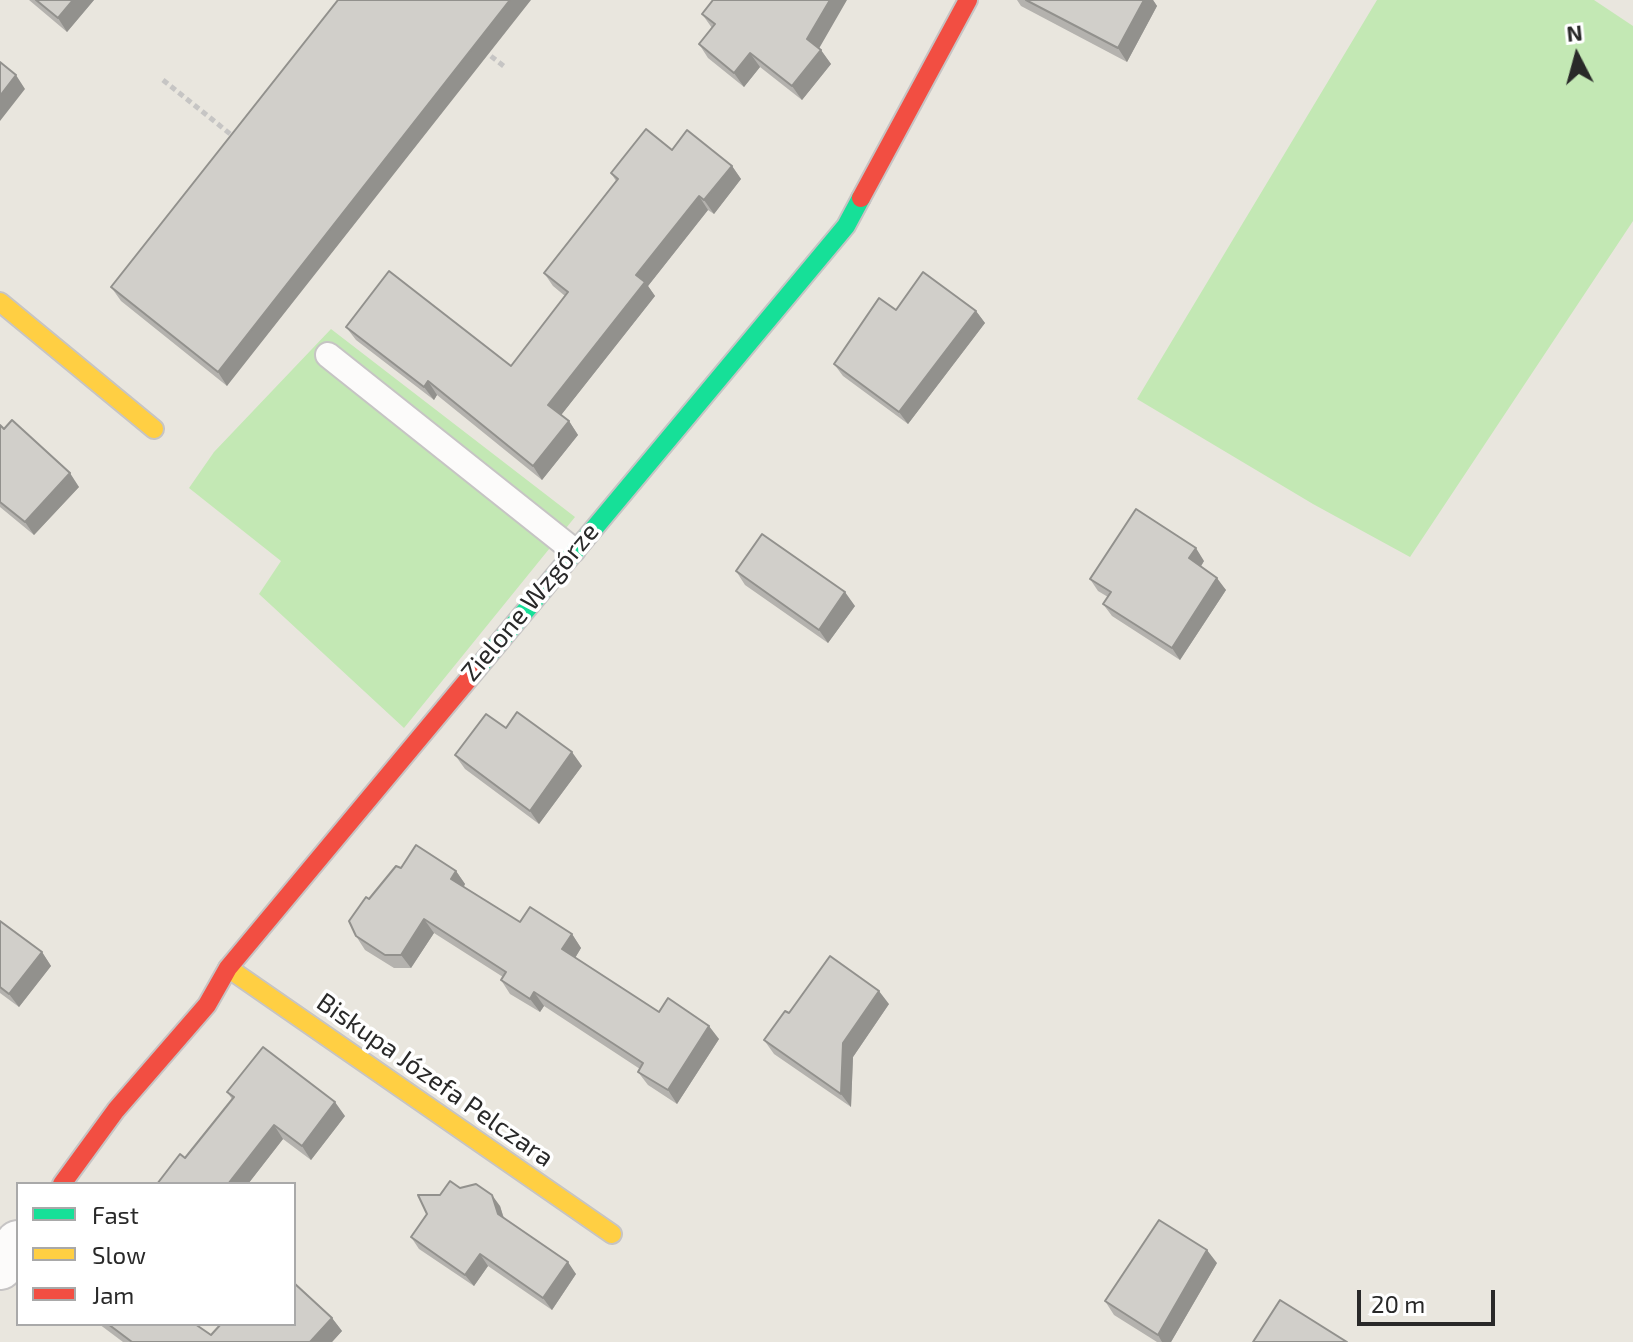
<!DOCTYPE html>
<html>
<head>
<meta charset="utf-8">
<style>
  body { margin:0 }
  #map { position:relative; width:1633px; height:1342px; overflow:hidden; background:#e9e6de; font-family:"Exo 2",sans-serif }
  canvas { display:block }
  .legend { position:absolute; left:16px; top:1182px; width:280px; height:144px; box-sizing:border-box; background:#fff; border:2px solid #a9a9a9; margin:0; padding:10px 14px; list-style:none; font-size:24px; color:#292929 }
  .legend li { display:flex; align-items:center; gap:16px; height:40px }
  .legend b { width:40px; border:2px solid #a9a9a9 }
  .north { position:absolute; left:1537px; top:16px; width:80px; height:80px; -webkit-text-stroke:6px #fff; paint-order:stroke; rotate:354deg; font-size:22px; font-weight:700; line-height:32px; text-align:center; color:#292929 }
  .north::after { content:''; display:block; margin:auto; width:28px; height:36px; background:#292929; clip-path:polygon(50% 0,100% 100%,50% 72%,0 100%) }
  .scale { position:absolute; left:1357px; top:1290px; width:138px; height:36px; box-sizing:border-box; border:4px solid #292929; border-top:0; padding-left:10px; font-size:24px; line-height:28px; white-space:nowrap; color:#292929; -webkit-text-stroke:6px #fff; paint-order:stroke }
</style>
</head>
<body>
<div id="map">
<canvas width="1633" height="1342"></canvas>
<ul class="legend">
<li><b style="height:10px;background:#16e098"></b>Fast</li>
<li><b style="height:10px;background:#ffcf43"></b>Slow</li>
<li><b style="height:10px;background:#f24e42"></b>Jam</li>
</ul>
<div class="north">N</div>
<div class="scale">20 m</div>
</div>
<script>
const context = document.querySelector('canvas').getContext('2d');
context.lineJoin = 'round';
function fill(path, color) {
  context.fillStyle = color;
  context.fill(path, 'evenodd');
}
function stroke(path, color, width, dash) {
  context.strokeStyle = color;
  context.lineWidth = width;
  context.lineCap = dash ? 'butt' : 'round';
  context.setLineDash(dash || []);
  context.stroke(path);
}
function write(font, color, halo, rows, align = 'center') {
  context.font = font + ' "Exo 2",sans-serif';
  context.lineWidth = 7;
  context.setLineDash([]);
  context.textBaseline = 'middle';
  context.strokeStyle = halo;
  context.fillStyle = color;
  for (const [text, x, y, turn = 0] of rows) {
    context.save();
    context.translate(x, y);
    context.rotate((+turn || 0) * Math.PI / 180);
    context.textAlign = isNaN(turn) ? turn : align;
    if (halo) context.strokeText(text, 0, 0);
    context.fillText(text, 0, 0);
    context.restore();
  }
}
fill(new Path2D(`
  M1377 0H1594L1633 26V221L1410 557 1313 504 1137 399Z
  M331 329 575 517 404 728 259 594 281 561 189 488 214 452Z`), '#c3e8b4');
const lane = new Path2D(`
  M328 355 573 550`);
const street = new Path2D(`
  M0 1267 18 1243`);
const fast = new Path2D(`
  M477 669 846 226 861 198`);
const slow = new Path2D(`
  M0 302 154 429
  M228 968 612 1234`);
const jam = new Path2D(`
  M861 198 968 0
  M62 1184 116 1110 207 1005 228 968 477 669`);
stroke(lane, '#c6c4c4', 28);
stroke(street, '#c6c4c4', 48);
stroke(fast, '#c6c4c4', 22);
stroke(slow, '#c6c4c4', 22);
stroke(jam, '#c6c4c4', 22);
stroke(new Path2D(`
  M483 50 505 67
  M163 80 234 137`), '#c6c5c4', 5, [6, 4]);
stroke(lane, '#fcfbfa', 24);
stroke(street, '#fcfbfa', 44);
stroke(fast, '#16e098', 18);
stroke(slow, '#ffcf43', 18);
stroke(jam, '#f24e42', 18);
fill(new Path2D(`
  M29 0H94L67 32Z
  M338 0 227 386 121 301 111 287Z
  M1017 0H1153L1157 6 1127 62 1021 6Z
  M702 14 819 48 831 64 802 100 760 67 744 87 708 58 699 44 712 28Z
  M672 150 732 166 741 179 714 214 708 210 648 286 655 296 561 415 569 421 578 435 542 480 437 395 434 400 356 340 346 327 511 366 565 296 553 286 544 273 616 181 611 173Z
  M896 310 976 311 985 323 908 424 843 376 834 364Z
  M0 425 79 487 34 535 0 507Z
  M1204 561 1201 566 1226 590 1180 660 1112 616 1103 604 1108 597 1098 591 1090 579Z
  M736 571 855 606 828 643 745 585Z
  M506 728 582 766 539 824 465 769 455 755Z
  M401 868 456 871 465 884 464 887 520 922 572 934 581 948 575 958 659 1012 719 1039 677 1104 648 1085 638 1072 640 1069 544 1006 540 1012 510 994 501 980 503 977 434 933 411 968H394L365 950 356 936 369 899Z
  M0 921 42 952 51 966 19 1007 0 993Z
  M889 1004 853 1057 851 1107 774 1054 764 1040 789 1013Z
  M227 1092 345 1116 311 1160 283 1139 248 1184H157L185 1158 232 1099Z
  M460 1188 500 1206 504 1218 576 1274 552 1310 488 1266 474 1286 419 1249 411 1237 440 1195Z
  M1217 1263 1171 1342H1157L1114 1315 1105 1301Z
  M332 1318 342 1331 332 1342H123L99 1324H195L211 1335Z`), '#b4b2ae');
fill(new Path2D(`
  M73 0H94L67 32 58 18Z
  M510 0H531L227 386 218 372Z
  M830 0H847L817 52 807 39Z
  M1144 0H1153L1157 6 1127 62 1118 48Z
  M821 50 831 64 802 100 792 86Z
  M750 53 760 67 744 87 734 73Z
  M16 75 25 89 0 121V96Z
  M732 166 741 179 714 214 704 200Z
  M699 196 708 210 648 286 655 296 558 419 548 405 636 275Z
  M976 311 985 323 908 424 899 412Z
  M428 381 437 395 434 400 424 387Z
  M569 421 578 435 542 480 533 466Z
  M70 473 79 487 34 535 25 522Z
  M1196 548 1204 561 1198 571 1189 558Z
  M1217 578 1226 590 1180 660 1172 648Z
  M845 592 855 606 828 643 819 630Z
  M572 752 582 766 539 824 530 811Z
  M456 871 465 884 460 892 451 879Z
  M424 919 434 933 411 968 401 955Z
  M572 934 581 948 572 963 562 949Z
  M42 952 51 966 19 1007 9 994Z
  M879 991 889 1004 853 1057 851 1107 841 1094 843 1043Z
  M534 992 544 1006 540 1012 530 999Z
  M709 1026 719 1039 677 1104 668 1090Z
  M335 1102 345 1116 311 1160 302 1146Z
  M274 1125 283 1139 248 1184H228Z
  M492 1195 500 1206 506 1226 498 1214Z
  M1207 1250 1217 1263 1171 1342H1162L1158 1335Z
  M480 1254 488 1266 474 1286 465 1275Z
  M568 1262 576 1274 552 1310 543 1298Z
  M332 1318 342 1331 332 1342H310Z`), '#92918d');
const building = new Path2D(`
  M36 0H73L58 18Z
  M338 0H510L218 372 111 287Z
  M713 0H830L807 39 821 50 792 86 750 53 734 73 699 44 715 24 702 14Z
  M1026 0H1144L1118 48Z
  M0 62 16 75 0 96Z
  M646 129 672 150 687 130 732 166 704 200 699 196 636 275 645 282 548 405 569 421 533 466 428 381 424 387 346 327 389 271 511 366 568 292 544 273 618 179 611 173Z
  M923 272 976 311 899 412 834 364 879 298 896 310Z
  M12 420 70 473 25 522 0 502V425L4 429Z
  M1136 509 1196 548 1189 558 1217 578 1172 648 1103 604 1111 592 1090 579Z
  M762 534 845 592 819 630 736 571Z
  M517 712 572 752 530 811 455 755 486 714 506 728Z
  M416 845 456 871 451 879 520 922 530 907 572 934 562 949 659 1012 668 998 709 1026 668 1090 638 1072 643 1063 534 992 530 999 501 980 506 972 424 919 401 955H385L356 936 349 921 366 897 369 899 396 866 401 868Z
  M0 921 42 952 9 994 0 987Z
  M830 956 879 991 843 1043 841 1094 764 1040 785 1011 789 1013Z
  M263 1047 335 1102 302 1146 274 1125 228 1184H157L180 1154 185 1158 234 1097 227 1092Z
  M450 1181 460 1188 476 1184 492 1195 498 1214 568 1262 543 1298 480 1254 465 1275 411 1237 427 1214 418 1195H440Z
  M1159 1220 1207 1250 1158 1335 1105 1301Z
  M294 1283 332 1318 310 1342H132L108 1324H195L211 1335 221 1324H294Z
  M1280 1300 1347 1342H1253Z`);
fill(building, '#d1cfca');
stroke(building, '#92918d', 2);
write('26px', '#292929', '#fff', [
  ["Zielone Wzgórze",530,602,-50],
  ["Biskupa Józefa Pelczara",435,1080,35]
]);
</script>
</body>
</html>
